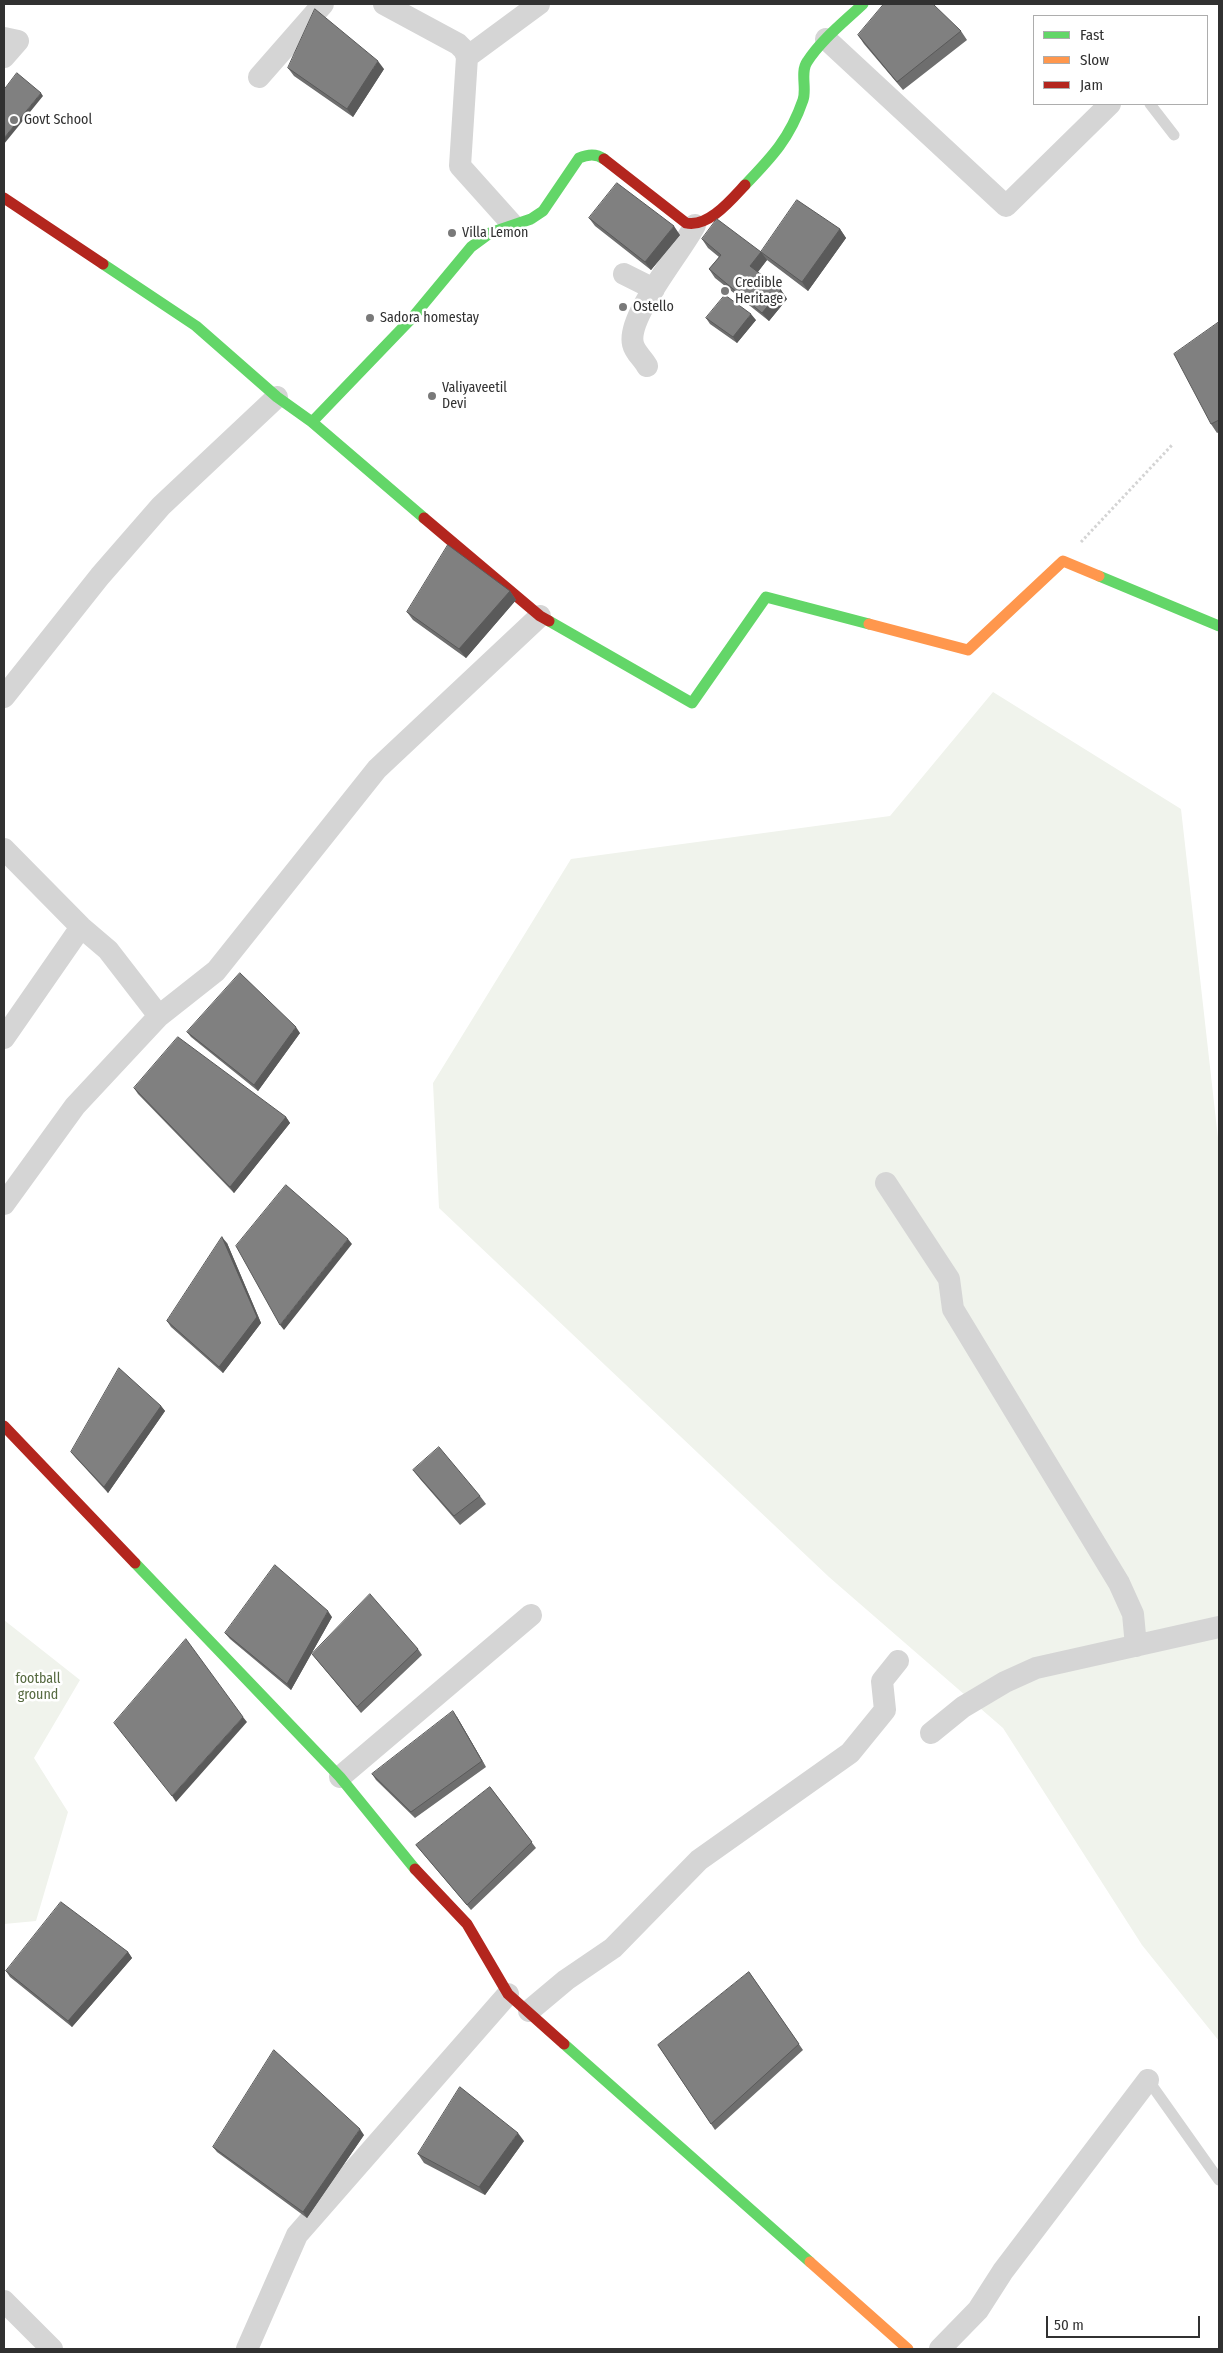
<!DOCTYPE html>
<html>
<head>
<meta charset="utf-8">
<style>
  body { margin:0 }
  #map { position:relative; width:1223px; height:2353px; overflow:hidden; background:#fff; font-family:"Fira Sans Condensed",sans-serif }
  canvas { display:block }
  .frame { position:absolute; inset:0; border:5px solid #313131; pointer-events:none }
  .legend { position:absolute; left:1033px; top:15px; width:175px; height:90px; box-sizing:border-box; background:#fff; border:1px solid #adadad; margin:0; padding:6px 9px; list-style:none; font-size:15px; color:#313131 }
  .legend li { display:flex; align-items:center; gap:10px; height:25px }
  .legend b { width:25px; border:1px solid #adadad }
  .scale { position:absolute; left:1046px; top:2316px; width:154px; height:22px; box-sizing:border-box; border:2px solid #313131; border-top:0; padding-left:6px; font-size:15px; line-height:18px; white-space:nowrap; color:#313131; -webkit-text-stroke:4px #fff; paint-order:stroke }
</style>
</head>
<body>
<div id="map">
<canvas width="1223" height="2353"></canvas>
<div class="frame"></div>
<ul class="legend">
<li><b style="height:6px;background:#63d668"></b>Fast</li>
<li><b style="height:6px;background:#ff974d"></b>Slow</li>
<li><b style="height:6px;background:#b3261e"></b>Jam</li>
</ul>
<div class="scale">50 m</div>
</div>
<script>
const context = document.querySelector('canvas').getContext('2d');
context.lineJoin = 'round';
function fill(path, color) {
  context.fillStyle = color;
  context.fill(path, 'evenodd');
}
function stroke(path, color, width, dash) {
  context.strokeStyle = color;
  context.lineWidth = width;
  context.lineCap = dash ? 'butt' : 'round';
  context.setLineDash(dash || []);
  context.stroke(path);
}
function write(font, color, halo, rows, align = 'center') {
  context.font = font + ' "Fira Sans Condensed",sans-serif';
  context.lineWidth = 5;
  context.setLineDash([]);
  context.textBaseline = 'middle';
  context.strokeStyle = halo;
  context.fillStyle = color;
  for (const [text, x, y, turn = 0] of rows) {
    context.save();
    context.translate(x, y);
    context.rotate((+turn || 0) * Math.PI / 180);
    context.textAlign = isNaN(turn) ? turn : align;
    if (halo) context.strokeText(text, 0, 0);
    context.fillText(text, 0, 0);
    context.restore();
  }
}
fill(new Path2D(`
  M993 692 1181 809 1219 1147V2041L1142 1945 1003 1728 829 1577 439 1208 433 1083 571 859 890 816Z
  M4 1620 80 1680 34 1758 68 1812 36 1921 4 1924Z`), '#f0f3ec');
stroke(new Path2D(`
  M1081 542 1173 444`), '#d4d4d4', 3, [2.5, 2.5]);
stroke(new Path2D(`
  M1150 104 1174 135
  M1148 2080 1219 2180`), '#d5d5d5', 11);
stroke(new Path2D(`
  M384 4 458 44 464 50 467 57 460 166 512 224
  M4 38 18 41 4 57
  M826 39 1006 206 1110 104
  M467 57 539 4
  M259 77 323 4
  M624 274 654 289
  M647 366C643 358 635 353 633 344 626 317 682 251 695 225
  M4 697 100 576 161 506 277 397
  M4 849 81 927 108 950 159 1016
  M4 1038 81 927
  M886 1183 949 1279 953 1309 1119 1583 1133 1614 1136 1646
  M4 1204 75 1106 159 1016 216 971 377 769 540 616
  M931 1733 963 1707 1005 1682 1036 1668 1219 1627
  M340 1777 531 1615
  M529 2011 566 1980 613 1948 699 1860 850 1753 885 1710 882 1681 898 1661
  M4 2301 52 2349
  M247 2349 297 2235 508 1994
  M940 2349 978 2310 1003 2271 1148 2080`), '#d5d5d5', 22);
stroke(new Path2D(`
  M745 185C772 157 790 138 803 100 807 89 800 72 807 62 821 40 844 22 863 4
  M103 264 196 326 277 397 312 422 424 518
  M312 422 412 318 471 247 490 233 531 219 543 211 579 158C588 154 596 153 604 159
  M1099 576 1219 626
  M549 621 692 703 766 597 869 624
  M135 1563 340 1777 415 1869
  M564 2044 810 2262`), '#63d668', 11);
stroke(new Path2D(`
  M869 624 968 650 1063 561 1099 576
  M810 2262 908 2349`), '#ff974d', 11);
stroke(new Path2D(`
  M604 159 686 223C708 228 731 200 745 185
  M4 198 103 264
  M424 518 540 616 549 621
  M4 1426 135 1563
  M415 1869 467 1924 508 1994 564 2044`), '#b3261e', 11);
fill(new Path2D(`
  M961 31 967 40 903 90 864 44 858 35Z
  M288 68 384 69 353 117 294 76Z
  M589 218 680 235 651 270 595 226Z
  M840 229 846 238 808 291 767 260 758 272 781 290 787 299 769 321 715 278 709 269 719 257 708 248 702 239 761 252Z
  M706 318 756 320 737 343 710 324Z
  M1219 322V432L1217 433 1211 424Z
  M510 591 516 600 466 658 413 620 407 612Z
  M187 1032 300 1033 258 1091 191 1037Z
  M134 1088 286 1117 290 1123 234 1193 138 1094Z
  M227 1243 261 1323 223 1373 171 1327 167 1321Z
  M161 1406 165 1411 108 1493 76 1458 71 1452Z
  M413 1470 480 1496 486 1504 460 1525 420 1479Z
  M332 1617 291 1690 230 1639 225 1633Z
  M418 1649 422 1655 361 1713 312 1654Z
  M457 1717 486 1767 415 1818 376 1780 372 1774Z
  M490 1787 536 1848 471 1910 416 1845Z
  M128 1952 132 1958 72 2027 10 1977 6 1971Z
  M749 1972 803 2050 715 2130 658 2045Z
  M364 2135 307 2218 217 2152 213 2147Z
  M524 2141 485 2195 424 2163 418 2154Z`), '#6e6e6e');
fill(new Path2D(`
  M378 61 384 69 353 117 347 109Z
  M41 93 43 96 4 144V138Z
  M674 226 680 235 651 270 645 262Z
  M840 229 846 238 808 291 802 282Z
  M761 252 767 260 756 274 750 266Z
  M781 290 787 299 769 321 762 313Z
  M751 314 756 320 737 343 733 337Z
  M510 591 516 600 466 658 459 649Z
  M296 1027 300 1033 258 1091 254 1085Z
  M286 1117 290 1123 234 1193 230 1187Z
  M222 1237 227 1243 261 1323 223 1373 219 1367Z
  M348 1239 352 1244 284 1330 280 1325Z
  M161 1406 165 1411 108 1493 104 1487Z
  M328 1611 332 1617 291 1690 287 1684Z
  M453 1711 457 1717 486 1767 482 1761Z
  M243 1717 247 1722 176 1802 172 1796Z
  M128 1952 132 1958 72 2027 68 2021Z
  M360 2129 364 2135 307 2218 303 2212Z
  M518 2133 524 2141 485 2195 479 2187Z`), '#5a5a5a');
const building = new Path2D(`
  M884 4H933L961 31 897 82 858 35Z
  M315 9 378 61 347 109 288 68Z
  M17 73 41 93 4 138V90Z
  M617 183 674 226 645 262 589 218Z
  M797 200 840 229 802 282 761 252Z
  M717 219 761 252 750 266 781 290 762 313 709 269 721 255 702 239Z
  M725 295 751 314 733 337 706 318Z
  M1219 322V420L1211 424 1174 354Z
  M448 545 510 591 459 649 407 612Z
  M240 973 296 1027 254 1085 187 1032Z
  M178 1037 286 1117 230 1187 134 1088Z
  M286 1185 348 1239 280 1325 236 1246Z
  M222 1237 257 1317 219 1367 167 1321Z
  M119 1368 161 1406 104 1487 71 1452Z
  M439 1447 480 1496 454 1516 413 1470Z
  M275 1565 328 1611 287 1684 225 1633Z
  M370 1594 418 1649 357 1707 312 1654Z
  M186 1639 243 1717 172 1796 114 1723Z
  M453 1711 482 1761 411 1812 372 1774Z
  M490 1787 532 1842 467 1905 416 1845Z
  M61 1902 128 1952 68 2021 6 1971Z
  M749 1972 799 2044 711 2124 658 2045Z
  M274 2050 360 2129 303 2212 213 2147Z
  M460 2087 518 2133 479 2187 418 2154Z`);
fill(building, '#808080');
stroke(building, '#5a5a5a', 1);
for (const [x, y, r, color] of [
  [14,120,5,"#797979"],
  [452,233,5,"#797979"],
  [725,291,5,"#797979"],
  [623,307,5,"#797979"],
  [370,318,5,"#797979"],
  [432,396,5,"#797979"]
]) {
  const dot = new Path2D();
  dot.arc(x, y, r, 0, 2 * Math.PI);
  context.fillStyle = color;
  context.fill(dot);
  stroke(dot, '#fff', 2);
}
write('14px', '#313131', '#fff', [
  ["Govt School",24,120],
  ["Villa Lemon",462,233],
  ["Credible",735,283],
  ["Heritage",735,299],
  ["Ostello",633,307],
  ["Sadora homestay",380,318],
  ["Valiyaveetil",442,388],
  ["Devi",442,404]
], 'left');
write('14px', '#566a40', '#fff', [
  ["football",38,1679],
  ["ground",38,1695]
]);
</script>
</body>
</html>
